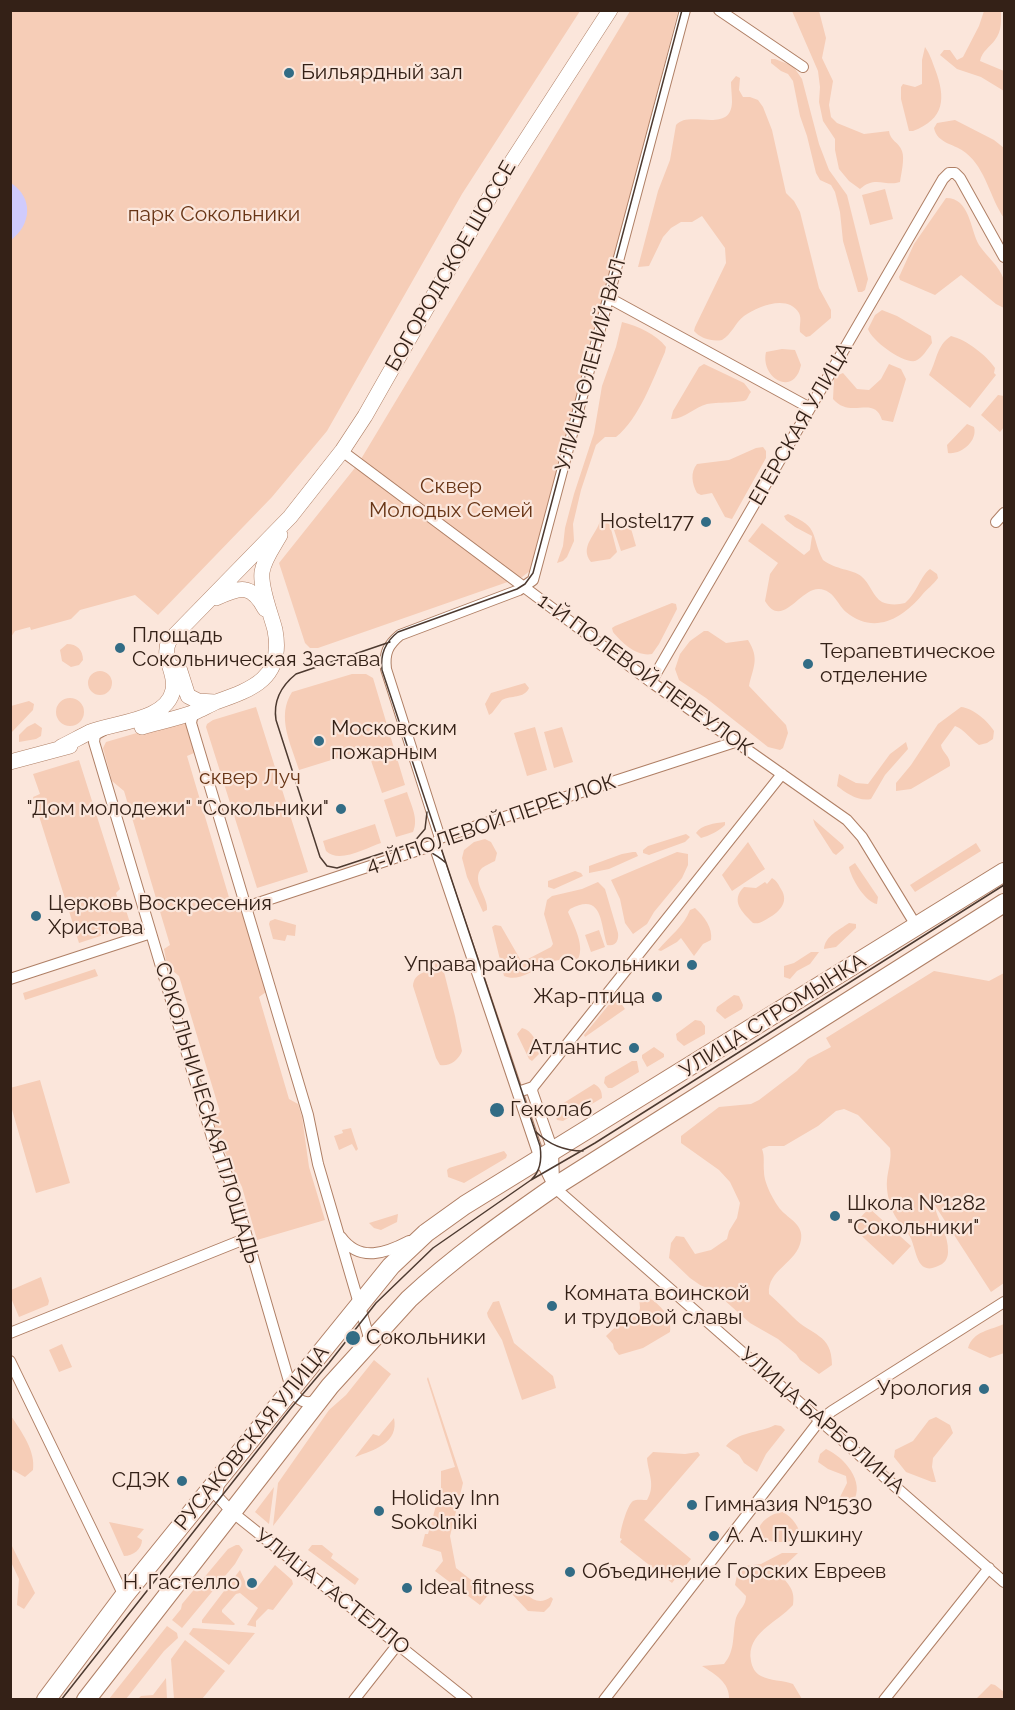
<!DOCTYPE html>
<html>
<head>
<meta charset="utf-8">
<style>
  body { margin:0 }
  #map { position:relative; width:1015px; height:1710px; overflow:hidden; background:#fbe6db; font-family:Raleway,sans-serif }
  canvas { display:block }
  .frame { position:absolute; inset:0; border:12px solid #342117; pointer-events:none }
</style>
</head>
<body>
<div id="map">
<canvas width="1015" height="1710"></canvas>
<div class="frame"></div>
</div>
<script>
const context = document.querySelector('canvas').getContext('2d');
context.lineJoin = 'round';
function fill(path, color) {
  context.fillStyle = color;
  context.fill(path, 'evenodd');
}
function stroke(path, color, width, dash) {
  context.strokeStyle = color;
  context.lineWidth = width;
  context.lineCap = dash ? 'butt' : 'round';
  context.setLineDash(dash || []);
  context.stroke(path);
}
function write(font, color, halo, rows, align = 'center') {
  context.font = font + ' Raleway,sans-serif';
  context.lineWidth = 4.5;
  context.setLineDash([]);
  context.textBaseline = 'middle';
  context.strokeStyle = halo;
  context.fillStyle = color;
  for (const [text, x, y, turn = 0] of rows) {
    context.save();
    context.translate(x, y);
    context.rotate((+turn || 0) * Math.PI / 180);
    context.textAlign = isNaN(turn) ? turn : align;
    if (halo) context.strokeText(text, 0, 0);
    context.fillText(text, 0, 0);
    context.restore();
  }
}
fill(new Path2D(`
  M11 11H580L462 194 327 431 272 497 158 615 135 595 80 610 71 619 31 630 30 627 15 631 11 637Z
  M630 11H678L602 308 531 570 522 577 318 648H310L305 643 279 563 358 464Z
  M792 11H819L826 38 822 58 833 81 829 105 831 117 837 123 864 134 889 131C890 141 899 142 902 151 905 159 901 174 900 182 886 187 875 175 860 189L849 181 839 169 835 150V139L823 121 819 102 820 87 818 71Z
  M984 11H1001C1001 21 1002 31 995 40 990 47 982 51 980 61L1004 71V91L981 77 957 69 940 55 944 50H950L957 60 963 57 979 26Z
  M925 47C930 54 932 61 935 69 946 98 945 119 913 131H909L901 99V87L903 84 915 87 922 84V60Z
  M771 59H775L793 66 802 79 819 144 829 170 847 195 868 279 865 290 862 292H858L843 241 840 212 835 192 831 185 820 180 816 173 807 136 800 116 793 81 788 74 781 71 771 63Z
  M736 76 740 78 739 90 743 97H750L758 100 763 107 772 130 786 193 794 201 800 212 819 288 831 310V318L810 336 806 337 800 332C799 325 802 319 799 313 788 294 758 306 744 316 735 323 732 334 722 340 712 342 700 338 694 331L695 327 726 263 725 248 702 216 692 222H681L671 228 663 237 649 266 638 267 658 191 670 160 676 125C689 109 731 135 732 102 732 95 731 89 731 82Z
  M955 120 994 140 1004 148V218C990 198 986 169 966 153 956 144 937 144 934 128L937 123Z
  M885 189 893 219 870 225 862 195Z
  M946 198C970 198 970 229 979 245 987 257 999 265 1004 280 1006 288 1005 300 1004 308L996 304 961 275 935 295 900 280 899 277 914 244Z
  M882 310 897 316 931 336 932 343C928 348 922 359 915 361 902 363 872 341 868 329L875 315Z
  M622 322C638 326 656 334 666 347L665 352C653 379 639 419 616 437H605L596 445 581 490 573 524 574 541 567 557 563 561 557 563 563 546 565 528 574 494 594 433 602 386 616 347Z
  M951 336C967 340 986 355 995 368L994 373 996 375 970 408 929 375C937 361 936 346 951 336Z
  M782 349 795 350 801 365C794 398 760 378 766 352Z
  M704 364 744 383 751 392C749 394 748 398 746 400 743 403 715 402 707 404 695 407 683 420 671 419L673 411 699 367Z
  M889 364 901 369 906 379 893 422 882 420C874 394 851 420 833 399L834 379 836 376 843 373 857 389 869 390 881 379Z
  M998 395 1004 396V427L1000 432 981 415Z
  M967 424 974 427C978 441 961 455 948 453L947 445Z
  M763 447 766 451V458L732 519 725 517 712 493 701 495 697 493C692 484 690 472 697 464L729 460 756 448Z
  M788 514C821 528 810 535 823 560 836 570 852 569 861 576 870 583 873 597 882 602 888 605 898 605 905 603 917 593 921 575 930 569L937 574 938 578C933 585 927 589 922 595 902 619 874 635 846 612 837 604 834 590 819 589 800 588 782 630 765 601L770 574 778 563 748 541 762 523 804 555 810 550 812 536 795 527 786 520 784 516Z
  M600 521H606L610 525 617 552 610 559 591 562C579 547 596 535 600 521Z
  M630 525 636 546 621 551 614 530Z
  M672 603 676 604 677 609 659 644 652 654C637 657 622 643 613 632L612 628 615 626Z
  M704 631H708L726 643 748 640C760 659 753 667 749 686L786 725 788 733 783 748 780 750 768 747 706 698 679 680 675 669 680 654 690 641Z
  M67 644C77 644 83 650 83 660L79 665 71 667 62 661 60 650Z
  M88 683a12 12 0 1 1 24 0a12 12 0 1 1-24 0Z
  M352 674H366L373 678 405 785 382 793 367 749 299 770C291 744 276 717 292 692Z
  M525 683 529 688C524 699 511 695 502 700L492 713 489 715 485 704 491 693Z
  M56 712a14 14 0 1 1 28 0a14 14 0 1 1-28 0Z
  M29 701 34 704 33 710 11 733V706Z
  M256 707 308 872 257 888 206 727 207 724 213 720Z
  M961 707C973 708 988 721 994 731L993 739 987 743 979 745C971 740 964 729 955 726L941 745C942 753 951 756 950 766L911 789 896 791V783L911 765 938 724Z
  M181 720 186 722 194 750V753L187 756 231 904 243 913 266 992 259 997 289 1099 298 1104 302 1117 309 1167 325 1220 257 1240 242 1187 220 1142 212 1117 220 1112 179 976 167 966 164 949 170 945 124 791 112 781 103 748 106 742Z
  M35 723 42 728 41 736 36 739 19 742V735L27 727Z
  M535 727 547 770 527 776 514 733Z
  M562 727 573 762 554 768 544 732Z
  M906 742 908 749 885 775 871 799C859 802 846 793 837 786L839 774 856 783 868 784 890 754Z
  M79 760 120 889 116 893 119 902 124 904 131 926 79 943 33 797 40 794 33 774Z
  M407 792C411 805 419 819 413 832L396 837 384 800Z
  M813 819 843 845 844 848 836 855 833 853 815 825Z
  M725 822V825C719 831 709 836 701 838L696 833C701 825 715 823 725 822Z
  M375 824 381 843C366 848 339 864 326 851L323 841Z
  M686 834 690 837 685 842 649 855 643 853V850L648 846Z
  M485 839 491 842 497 853 495 861C491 863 486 865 482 868 470 880 489 898 487 910L483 912 467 877 462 858 464 850 474 842Z
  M748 842 765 869 732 891 722 875Z
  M976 843 981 851 915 892 910 885Z
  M633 852H636L638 856 609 869 589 873V866L622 854Z
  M677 852 688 854V865L682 878 654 912 647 924 633 934 625 923 620 899 611 880Z
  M855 863 878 897 877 904C865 902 851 878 849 867Z
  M575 871 581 873 583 876 554 889 548 887V881Z
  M772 878C777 881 778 884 781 889 790 903 778 913 767 919 761 922 760 924 753 923 742 912 730 901 744 887L756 888 765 882 767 884Z
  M598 882 605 889 618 933C619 940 616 947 607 945 600 923 603 892 570 909L568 912C574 926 586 947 577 961 566 959 554 959 544 965 532 971 518 982 504 976L492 927 495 925 501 926 520 959 526 960 551 947 553 944 544 914 547 900 552 896 582 889Z
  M695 908C704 916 713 928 711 940L703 944 694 956 681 938 677 942 661 951 658 950C669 937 684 926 690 910Z
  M275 919 296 925 295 936 287 935 285 941 273 939 269 924 270 921Z
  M849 923 856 924V928L836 947 824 949C825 936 839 930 849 923Z
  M599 930 605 947 591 952 585 935Z
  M811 952H819L810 964 797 971 790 979 784 977V966L794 963Z
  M434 958H436L443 968 455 1016 462 1051C459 1060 449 1067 440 1065L436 1058 413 986C414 973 425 972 435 969Z
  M95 969 98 976 25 1000 23 993Z
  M934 971 989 981 1004 973V1283L991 1292 934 1204C937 1219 949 1235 948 1252 948 1259 944 1264 938 1266 915 1277 917 1247 909 1235 904 1227 897 1221 893 1212 889 1203 886 1190 887 1180 888 1169 892 1159 890 1148L858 1115 844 1109 836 1111 818 1126 784 1146H769L762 1149C765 1157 763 1163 764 1172 764 1183 774 1202 781 1210 789 1219 804 1225 801 1240 797 1264 767 1269 769 1294 777 1301 785 1309 793 1317 811 1336 832 1333 832 1365L819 1374 800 1360 796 1354 778 1339 750 1323 714 1291 700 1285 690 1278 669 1258 671 1243 676 1236 684 1237 695 1254 711 1250 727 1239 729 1231 737 1218 740 1203 730 1182 719 1170 681 1143V1136L719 1107 751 1104 759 1100 797 1071 808 1059 831 1047 826 1038Z
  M734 995 739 996 743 1005 742 1009 725 1019 716 1011 717 1007Z
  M616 996 625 1009 585 1037 584 1035Z
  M695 1020 701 1021 705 1026V1034L684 1046 677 1040 676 1034Z
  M522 1028C532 1030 538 1043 540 1053L532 1061 529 1059 517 1034Z
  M654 1047 664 1054V1057L647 1067 642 1058V1055Z
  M632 1061H637L639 1072 612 1088H608L604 1083 605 1077Z
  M40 1080 70 1183 36 1193 11 1106 10 1088Z
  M594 1084C600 1087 602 1091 602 1098L563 1121 557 1120 554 1113V1109Z
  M351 1128 358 1149 356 1151 352 1144 339 1150 334 1136 343 1133 342 1130Z
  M504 1151 507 1155 506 1158 464 1183 448 1177 447 1170 449 1168Z
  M869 1208 911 1246 893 1265 852 1227Z
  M398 1214 397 1222 381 1230 374 1228 369 1223Z
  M41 1277 49 1301 48 1305 19 1317 11 1298V1290Z
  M643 1295C657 1300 673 1317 670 1332L643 1348 619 1355 614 1349 613 1344 606 1336 631 1312 638 1318 640 1308 639 1297Z
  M499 1301 514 1343 553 1376 556 1388 522 1400 502 1340 488 1317 487 1313 493 1302Z
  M1004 1324V1353L990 1358 968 1348C973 1331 991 1330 1004 1324Z
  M62 1344 72 1367 59 1372 49 1350Z
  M374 1360 391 1374 273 1526 278 1483 329 1410 346 1395Z
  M428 1377 463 1483 450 1536 456 1568 489 1594 480 1605 435 1571 443 1561 441 1552 422 1546 425 1534H428L441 1488V1471L455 1467 427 1379Z
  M11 1416C21 1431 36 1451 33 1470L25 1477 11 1469Z
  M936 1417 950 1425 953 1433 933 1458 932 1467 936 1482H932L906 1472 894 1457 895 1450 913 1441 929 1420Z
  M394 1418C399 1443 374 1450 355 1457L373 1434 379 1436Z
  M775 1425 781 1426 785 1430 766 1454 757 1472 744 1463 739 1455 726 1446C737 1432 759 1433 775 1425Z
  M826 1449C844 1457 866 1482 853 1502L842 1503 838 1501 847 1483 846 1476 828 1469 818 1462 820 1454Z
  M653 1452 685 1454 698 1452 700 1455 644 1520 691 1559 672 1583 620 1542 622 1539 620 1538C620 1531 627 1505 633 1501 636 1499 643 1500 647 1500 656 1485 648 1473 647 1458Z
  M274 1487 269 1524 255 1512Z
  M783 1512C792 1517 801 1528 800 1538 790 1543 773 1543 763 1539L757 1533C760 1521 771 1513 783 1512Z
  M109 1522 144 1529 137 1537 142 1540C142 1549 133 1556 124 1556Z
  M10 1542 35 1593 24 1609 17 1605 19 1579 11 1562Z
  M236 1545H239L243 1550 235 1564 182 1628 172 1620 181 1609 182 1604 228 1549Z
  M312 1545H322L333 1554 331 1558 359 1579 355 1585 308 1550Z
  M782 1553H798L780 1570C785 1585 796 1586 793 1605 777 1623 746 1633 751 1661 752 1667 755 1673 761 1676 770 1681 783 1680 793 1684L802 1699H729C730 1683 715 1674 702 1666L724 1664C736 1650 732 1634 736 1618 739 1609 746 1606 746 1596L735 1585 738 1570 745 1566 761 1564Z
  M275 1565 292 1580 293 1584 273 1610 268 1609 256 1621V1627L247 1625 258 1608 240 1593 236 1594 222 1610V1612L235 1624 234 1625 202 1623V1620L240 1570 248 1588 256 1589Z
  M516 1584C526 1593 535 1608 551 1597L553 1599 550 1606 544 1612 528 1611 511 1593 512 1586Z
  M167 1626 177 1633 178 1638 164 1651 126 1699H109Z
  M193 1628 255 1633 229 1665 189 1634Z
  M185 1640 225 1671 202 1699H174L171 1659Z
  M166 1678 167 1699H138L141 1696 153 1695Z
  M991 1684 995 1685 1004 1692V1699H976Z`), '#f6cdb7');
fill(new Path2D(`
  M11 183C34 198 31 225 11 240Z`), '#d0cbfc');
const minor = new Path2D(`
  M719 10 803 67
  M609 298 810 408
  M342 451 651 682 847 820 862 837 917 927
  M996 522 1004 513
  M651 682 943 179 949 173H955L960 178 1004 257
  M197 711 192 718 191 723 308 1115 318 1164 370 1341
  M104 730 95 735 94 742 214 1144 233 1189 291 1388C297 1401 306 1406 319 1399
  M440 838 386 669C384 653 388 645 400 635L519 590 533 580 685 10
  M434 845 540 1159 554 1187 1004 1582
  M246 907 434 845 440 838 735 742
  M10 979 151 933
  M533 1087 532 1091 553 1151 554 1183
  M518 1092 533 1087 782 774
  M341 1237C360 1263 386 1253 409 1241
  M10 1333 247 1238
  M10 1361 124 1596
  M219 1483 217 1496 232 1512 467 1700
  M354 1700 398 1644
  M604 1700 820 1420 832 1411 1004 1302
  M884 1700 989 1568`);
const secondary = new Path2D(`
  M216 598C240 587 251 583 265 609
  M179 668 188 696 198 701 214 702
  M142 727C160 722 178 718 195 712 202 709 209 705 216 702 253 689 284 678 275 630 271 614 260 588 262 572 264 559 274 546 280 535
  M61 747C71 742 80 737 90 732 115 722 167 721 173 690 177 673 161 658 169 641L290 517 342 451 365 416 496 186 610 10
  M10 762 70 746`);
const primary = new Path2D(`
  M46 1700 124 1596 391 1266 426 1233 465 1205 1004 872
  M86 1700 330 1386 409 1299C454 1257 504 1222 554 1187L1004 903`);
stroke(minor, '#af7f65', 12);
stroke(secondary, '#af7f65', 16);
stroke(primary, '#af7f65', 20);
stroke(minor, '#fff', 10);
stroke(secondary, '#fff', 15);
stroke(primary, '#fff', 18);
stroke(new Path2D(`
  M390 642 296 674C281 686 273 701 276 720L320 857 327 866 337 868 413 843 425 829 427 812
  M405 848C421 846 434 852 446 863
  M535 1131C548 1144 564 1151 583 1151
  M531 1180C541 1171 542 1159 540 1146L382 670C380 654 385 642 398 632L517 589 525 584 533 573 682 10
  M61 1700 291 1408 329 1363 376 1303 433 1248 531 1180 595 1143 1004 885`), '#4d3a30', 1.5);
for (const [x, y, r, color] of [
  [289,73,6,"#326c85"],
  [706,522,6,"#326c85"],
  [120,648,6,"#326c85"],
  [808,664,6,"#326c85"],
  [319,741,6,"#326c85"],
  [341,809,6,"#326c85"],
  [36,916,6,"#326c85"],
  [692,965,6,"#326c85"],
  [657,997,6,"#326c85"],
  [634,1048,6,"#326c85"],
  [497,1110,8,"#326c85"],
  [835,1216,6,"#326c85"],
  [552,1306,6,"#326c85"],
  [353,1338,8,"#326c85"],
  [984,1389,6,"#326c85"],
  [182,1481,6,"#326c85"],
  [692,1505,6,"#326c85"],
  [379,1511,6,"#326c85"],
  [714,1536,6,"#326c85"],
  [570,1572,6,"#326c85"],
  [252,1583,6,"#326c85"],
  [407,1588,6,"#326c85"]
]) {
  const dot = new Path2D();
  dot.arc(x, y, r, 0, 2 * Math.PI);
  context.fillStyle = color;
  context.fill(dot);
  stroke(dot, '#fbe6db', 2);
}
write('21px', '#342117', '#fbe6db', [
  ["Бильярдный зал",301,73],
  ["Hostel177",694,522,"right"],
  ["Площадь",132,636],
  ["Сокольническая Застава",132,660],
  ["Терапевтическое",820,652],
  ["отделение",820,676],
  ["Московским",331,729],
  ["пожарным",331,753],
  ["\"Дом молодежи\" \"Сокольники\"",329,809,"right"],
  ["Церковь Воскресения",48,904],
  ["Христова",48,928],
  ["Управа района Сокольники",680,965,"right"],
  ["Жар-птица",645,997,"right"],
  ["Атлантис",622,1048,"right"],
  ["Геколаб",510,1110],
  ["Школа №1282",847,1204],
  ["\"Сокольники\"",847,1228],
  ["Комната воинской",564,1294],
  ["и трудовой славы",564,1318],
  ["Сокольники",366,1338],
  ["Урология",972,1389,"right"],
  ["СДЭК",170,1481,"right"],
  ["Holiday Inn",391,1499],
  ["Sokolniki",391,1523],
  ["Гимназия №1530",704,1505],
  ["А. А. Пушкину",726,1536],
  ["Объединение Горских Евреев",582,1572],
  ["Н. Гастелло",240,1583,"right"],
  ["Ideal fitness",419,1588]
], 'left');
write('21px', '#683516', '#fbe6db', [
  ["парк Сокольники",214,215],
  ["Сквер",451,487],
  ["Молодых Семей",451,511],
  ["сквер Луч",250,778]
]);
write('21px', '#342117', '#fbe6db', [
  ["БОГОРОДСКОЕ ШОССЕ",451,266,-60],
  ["УЛИЦА ОЛЕНИЙ ВАЛ",591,365,-75],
  ["ЕГЕРСКАЯ УЛИЦА",801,424,-60],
  ["1-Й ПОЛЕВОЙ ПЕРЕУЛОК",645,675,36],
  ["4-Й ПОЛЕВОЙ ПЕРЕУЛОК",491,824,-19],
  ["УЛИЦА СТРОМЫНКА",773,1016,-32],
  ["СОКОЛЬНИЧЕСКАЯ ПЛОЩАДЬ",207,1113,73],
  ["УЛИЦА БАРБОЛИНА",822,1421,41],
  ["РУСАКОВСКАЯ УЛИЦА",252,1438,-51],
  ["УЛИЦА ГАСТЕЛЛО",332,1592,38]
]);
</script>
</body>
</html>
